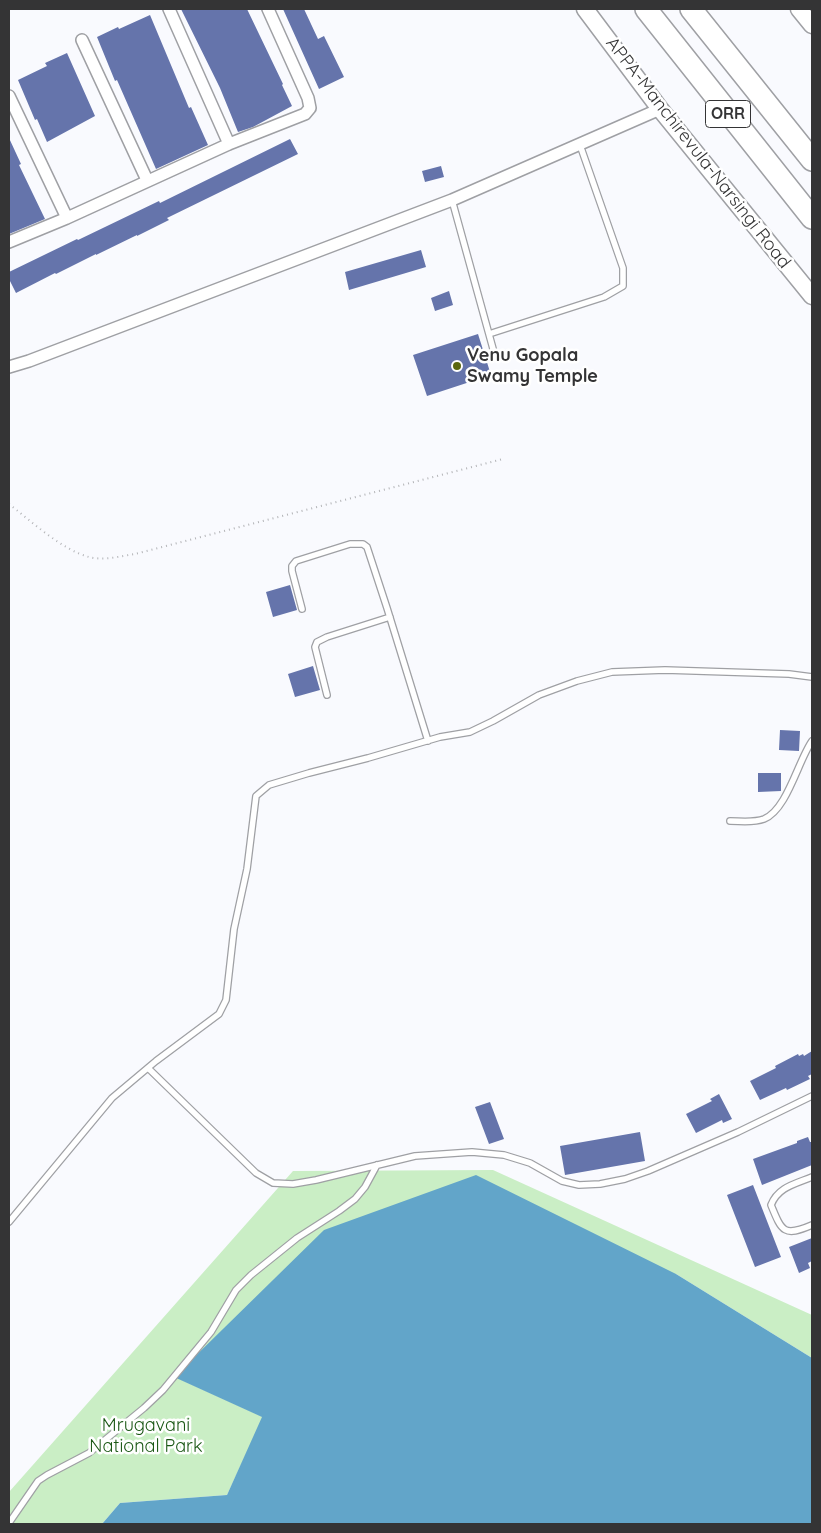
<!DOCTYPE html>
<html>
<head>
<meta charset="utf-8">
<style>
  body { margin:0 }
  #map { position:relative; width:821px; height:1533px; overflow:hidden; background:#f9fafe; font-family:Quicksand,sans-serif }
  canvas { display:block }
  .frame { position:absolute; inset:0; border:10px solid #343435; pointer-events:none }
</style>
</head>
<body>
<div id="map">
<canvas width="821" height="1533"></canvas>
<div class="frame"></div>
</div>
<script>
const context = document.querySelector('canvas').getContext('2d');
context.lineJoin = 'round';
function fill(path, color) {
  context.fillStyle = color;
  context.fill(path, 'evenodd');
}
function stroke(path, color, width, dash) {
  context.strokeStyle = color;
  context.lineWidth = width;
  context.lineCap = dash ? 'butt' : 'round';
  context.setLineDash(dash || []);
  context.stroke(path);
}
function write(font, color, halo, rows, align = 'center') {
  context.font = font + ' Quicksand,sans-serif';
  context.lineWidth = 5;
  context.setLineDash([]);
  context.textBaseline = 'middle';
  context.strokeStyle = halo;
  context.fillStyle = color;
  for (const [text, x, y, turn = 0] of rows) {
    context.save();
    context.translate(x, y);
    context.rotate((+turn || 0) * Math.PI / 180);
    context.textAlign = isNaN(turn) ? turn : align;
    if (halo) context.strokeText(text, 0, 0);
    context.fillText(text, 0, 0);
    context.restore();
  }
}
fill(new Path2D(`
  M493 1170 812 1315V1358L676 1274 175 1377 263 1417 227 1495 120 1503 102 1524H9V1492L293 1171Z`), '#caeec5');
fill(new Path2D(`
  M476 1175 676 1274 812 1358V1524H102L120 1503 227 1495 262 1417 174 1377 324 1230Z`), '#62a5c9');
fill(new Path2D(`
  M181 9H247L283 84 282 85 292 106 253 127 238 132 220 88Z
  M283 9H304L318 39 324 36 344 77 319 89Z
  M150 15 189 108 191 107 208 145 156 169 117 80 115 81 97 37 118 27 119 29Z
  M67 53 95 116 47 142 37 119 35 120 18 80 47 66 45 63Z
  M9 138 21 164 19 165 45 219 9 234Z
  M290 139 298 154 167 218 169 220 137 236V235L96 255V254L56 274 55 273 16 293 9 279V272L77 239 78 240 159 201 160 203Z
  M441 166 444 177 425 182 422 171Z
  M421 250 426 267 349 290 345 272Z
  M449 291 453 305 435 311 431 298Z
  M478 334 491 375 427 396 413 355Z
  M290 585 297 610 273 617 266 592Z
  M313 666 320 690 295 697 288 674Z
  M780 730 800 731 799 751 779 750Z
  M758 773H781V791L758 792Z
  M812 1051V1074L808 1076 810 1079 787 1090 786 1088 760 1100 750 1081 776 1068 775 1066 798 1054 799 1056 803 1054 804 1056Z
  M719 1094 732 1119 723 1123 722 1120 696 1133 686 1114 712 1101 710 1099Z
  M490 1102 504 1139 489 1144 475 1107Z
  M640 1132 645 1161 565 1175 560 1146Z
  M808 1137 810 1142H812V1165L762 1185 753 1159 797 1143V1141Z
  M753 1185 781 1257 755 1267 727 1195Z
  M812 1238V1261L808 1263 810 1268 799 1273 789 1247Z`), '#6574ab');
const lane = new Path2D(`
  M452 200 495 356
  M489 334 604 297 623 286V268L580 145
  M302 609 292 571V566L296 561 350 544H363L367 547 387 608 428 741
  M327 695 315 647 317 642 327 637 390 617
  M730 821C741 821 753 823 764 819 787 810 798 761 812 741
  M148 1068 256 1173 273 1183 293 1184 316 1180 415 1156 472 1152 504 1155 530 1163 562 1181 579 1185 600 1184 625 1179 648 1171 738 1132 812 1096
  M812 1177C795 1184 778 1187 771 1205 782 1232 784 1237 812 1225
  M9 1222 112 1098 156 1061 219 1014 226 1000 234 929 247 869 256 796 269 785 309 773 368 758 440 737 470 732 493 721 539 695 577 681 612 672 665 670 789 674 812 677
  M9 1523 38 1481 47 1475 89 1453 144 1408 163 1390 211 1332 236 1290 251 1275 297 1238 339 1211 355 1199 365 1187 377 1165`);
const street = new Path2D(`
  M169 9 229 144
  M82 40 147 180
  M9 96 67 218
  M9 242 67 218 229 144 305 114 310 108 308 98 268 9
  M9 367 29 361 452 200 660 109`);
const secondary = new Path2D(`
  M585 9 660 109 812 296
  M799 9 812 25`);
const highway = new Path2D(`
  M646 9 812 218
  M691 9 812 160`);
stroke(lane, '#9fa0a4', 8);
stroke(street, '#9fa0a4', 14);
stroke(secondary, '#9fa0a4', 19);
stroke(highway, '#9fa0a4', 24);
stroke(new Path2D(`
  M9 504C31 521 62 550 89 557 104 561 121 556 135 554L503 459`), '#b3b4b7', 2, [1, 4]);
stroke(lane, '#fff', 5.5);
stroke(street, '#fff', 11);
stroke(secondary, '#fff', 16);
stroke(highway, '#fff', 21);
for (const [x, y, r, color] of [
  [457,366,5,"#5a670e"]
]) {
  const dot = new Path2D();
  dot.arc(x, y, r, 0, 2 * Math.PI);
  context.fillStyle = color;
  context.fill(dot);
  stroke(dot, '#fff', 2);
}
for (const [x, y, w] of [
  [728,114,45]
]) {
  const box = new Path2D();
  box.roundRect(x - w / 2, y - 13.5, w, 27, 4);
  context.fillStyle = '#fff';
  context.fill(box);
  stroke(box, '#343435', 1);
}
write('bold 16px', '#343435', null, [
  ["ORR",728,114]
]);
write('18px', '#343435', '#fff', [
  ["APPA-Manchirevula-Narsingi Road",698,153,52]
]);
write('bold 18px', '#343435', '#fff', [
  ["Venu Gopala",467,356],
  ["Swamy Temple",467,377]
], 'left');
write('18px', '#1a5714', '#fff', [
  ["Mrugavani",146,1426],
  ["National Park",146,1447]
]);
</script>
</body>
</html>
